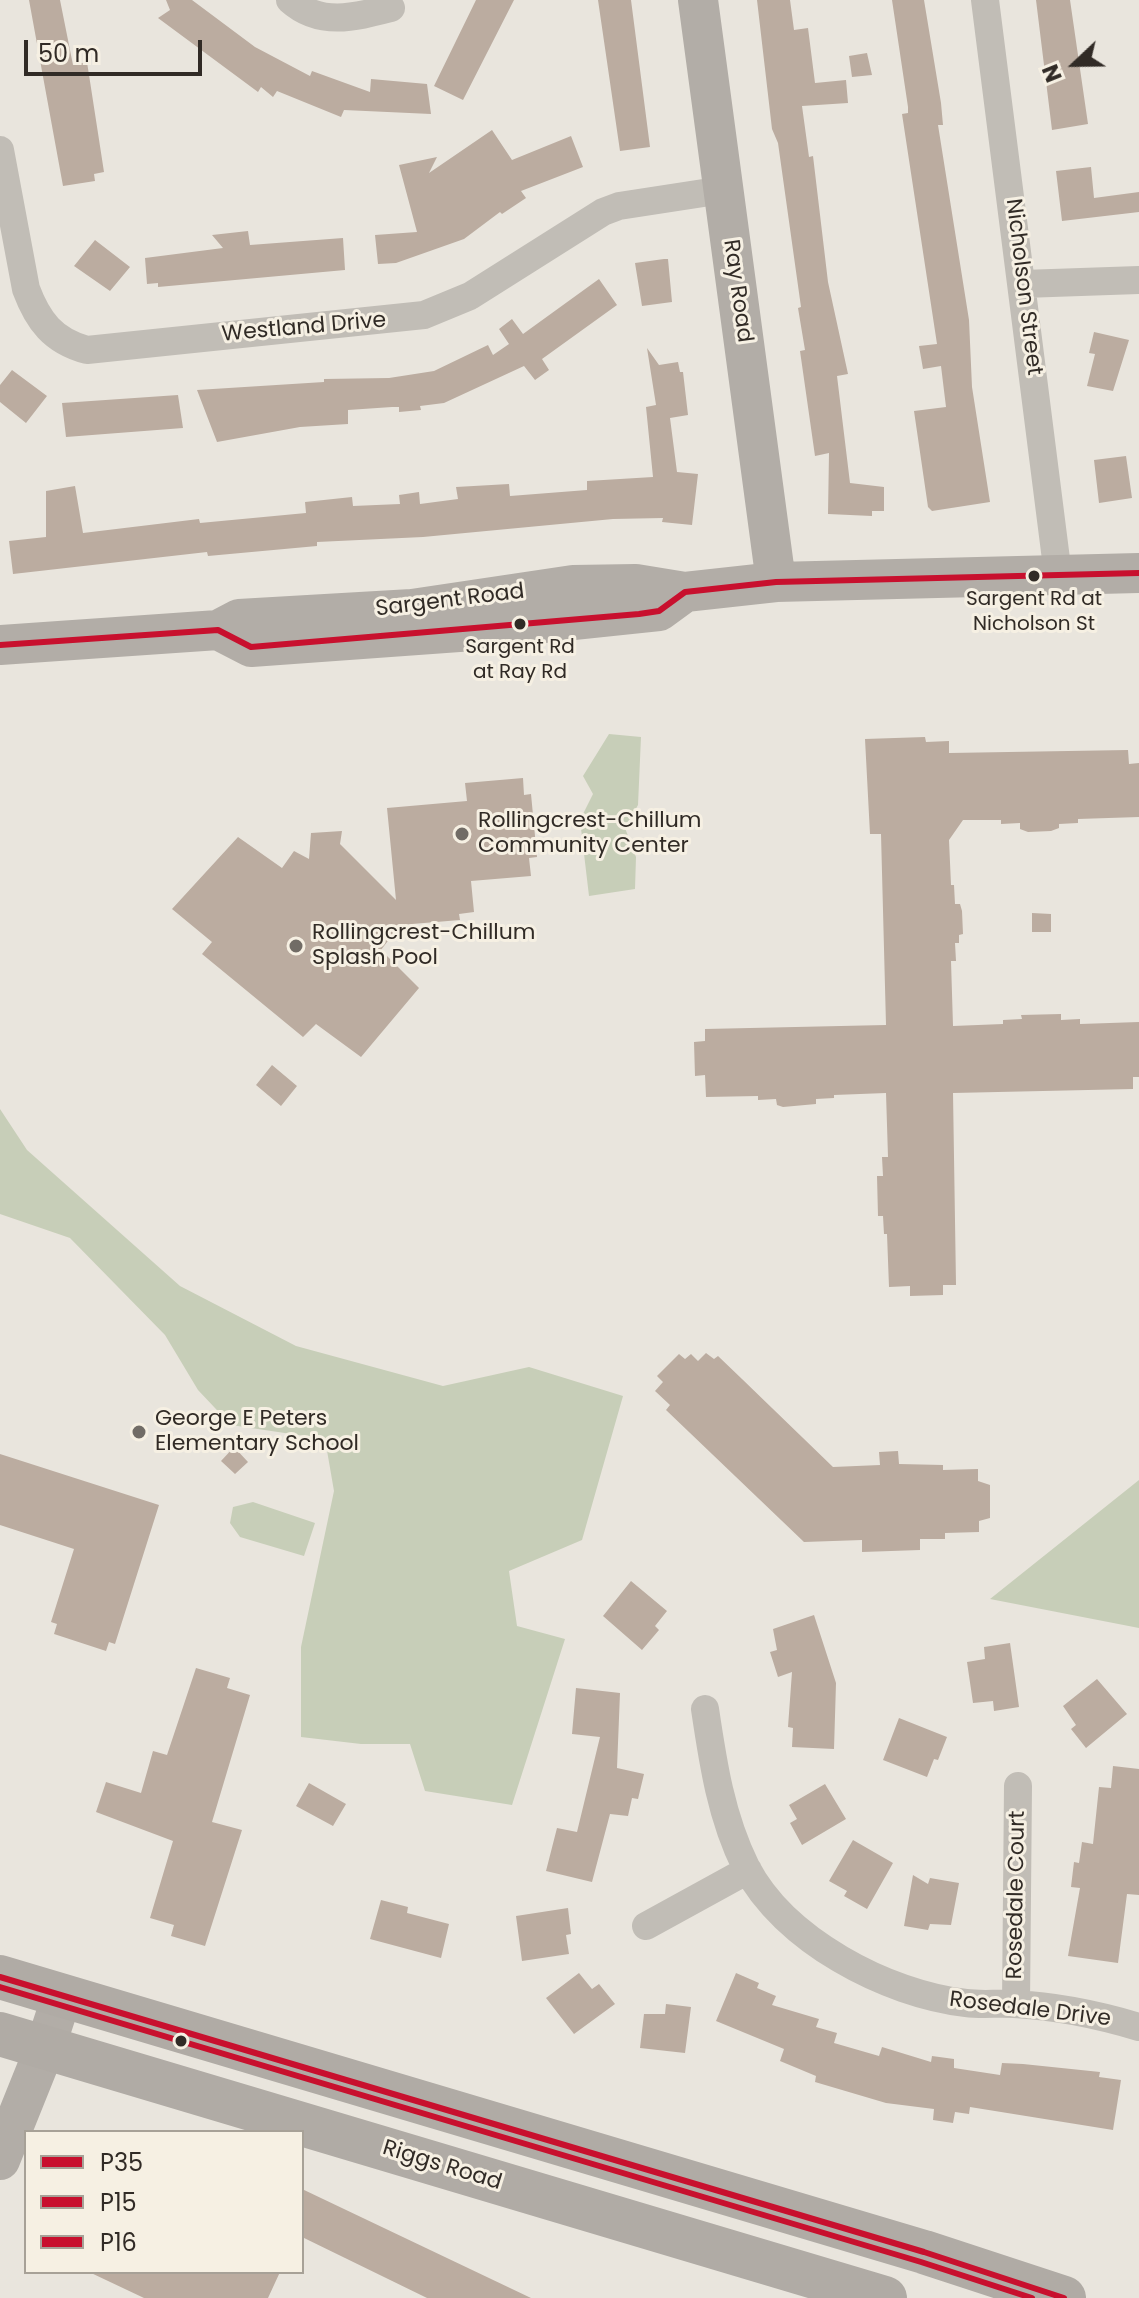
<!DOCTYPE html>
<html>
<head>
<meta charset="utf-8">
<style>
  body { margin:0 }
  #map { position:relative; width:1139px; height:2298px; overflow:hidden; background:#e9e5dd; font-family:Poppins,sans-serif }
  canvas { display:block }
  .legend { position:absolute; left:24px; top:2130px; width:280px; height:144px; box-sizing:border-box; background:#f6f0e3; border:2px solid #a7a197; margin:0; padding:10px 14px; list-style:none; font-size:24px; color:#312b26 }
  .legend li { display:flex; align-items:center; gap:16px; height:40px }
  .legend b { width:40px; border:2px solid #a7a197 }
  .north { position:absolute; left:1035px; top:24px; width:80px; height:80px; -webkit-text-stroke:6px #f6f0e3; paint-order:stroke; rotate:248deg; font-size:22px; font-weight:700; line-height:32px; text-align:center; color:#312b26 }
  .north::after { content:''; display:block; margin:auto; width:28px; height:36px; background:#312b26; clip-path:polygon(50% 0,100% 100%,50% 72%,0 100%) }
  .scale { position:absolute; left:24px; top:40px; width:178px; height:36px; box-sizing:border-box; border:4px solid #312b26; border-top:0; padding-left:10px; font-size:24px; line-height:28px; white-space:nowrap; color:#312b26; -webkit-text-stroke:6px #f6f0e3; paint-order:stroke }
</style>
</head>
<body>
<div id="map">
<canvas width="1139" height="2298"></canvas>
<ul class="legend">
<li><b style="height:10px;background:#c8102e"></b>P35</li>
<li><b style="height:10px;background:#c8102e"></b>P15</li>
<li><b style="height:10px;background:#c8102e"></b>P16</li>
</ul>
<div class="north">N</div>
<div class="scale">50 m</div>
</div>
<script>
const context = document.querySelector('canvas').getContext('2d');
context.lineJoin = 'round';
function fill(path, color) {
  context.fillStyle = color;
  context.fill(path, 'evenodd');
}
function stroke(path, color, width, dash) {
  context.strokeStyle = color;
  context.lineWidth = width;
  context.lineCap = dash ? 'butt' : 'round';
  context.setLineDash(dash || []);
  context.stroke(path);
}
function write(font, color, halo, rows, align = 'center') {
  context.font = font + ' Poppins,sans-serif';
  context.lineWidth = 6;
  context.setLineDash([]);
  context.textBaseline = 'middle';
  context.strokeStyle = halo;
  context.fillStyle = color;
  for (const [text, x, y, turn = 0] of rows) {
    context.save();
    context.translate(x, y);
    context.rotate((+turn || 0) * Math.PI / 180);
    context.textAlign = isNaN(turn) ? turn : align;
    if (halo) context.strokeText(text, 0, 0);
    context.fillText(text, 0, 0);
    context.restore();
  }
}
fill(new Path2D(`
  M609 734 641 737 638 805 625 828 636 857 635 889 589 896 580 820 593 794 583 776Z
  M0 1109 27 1150 180 1286 296 1346 443 1386 529 1367 623 1396 582 1540 509 1571 517 1626 565 1639 512 1805 425 1791 410 1744H361L301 1737V1647L334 1491 325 1439 231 1425 198 1390 165 1335 70 1238 0 1214Z
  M1139 1480V1628L990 1599Z
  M253 1502 315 1523 304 1556 240 1537 230 1523 233 1507Z`), '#c7ceb8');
fill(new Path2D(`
  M29 0H60L73 65 87 62 104 172 94 174 95 181 63 186Z
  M166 0H192L255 47 310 76 312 71 370 92 371 79 427 84 431 114 344 110 341 117 277 91 273 97 261 87 258 92 158 18 170 10Z
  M476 0H514L463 100 434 86Z
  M598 0H631L650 147 620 151Z
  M757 0H790L794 30 808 28 815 83 846 80 848 103 802 106 809 157 813 156 828 282 848 374 837 376 850 483 884 487V511H872V516L828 514 829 453 815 456 800 351 805 350 798 308 801 307 778 143 772 129Z
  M892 0H924L941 103 943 125H938L969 320 972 387 990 502 932 511 928 507 914 411 946 407 941 366 923 369 919 346 937 344 902 114 908 113V107Z
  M1036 0H1070L1088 124 1052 130Z
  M867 53 872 75 852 77 849 56Z
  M492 130 512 160 571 136 583 167 521 191 526 198 502 214 500 212 464 239 396 263 378 264 375 235 417 232 399 165 437 157 429 173Z
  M1091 167 1094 198 1139 192V212L1062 221 1056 171Z
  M248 231 250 245 343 238 345 270 158 287V283L147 284 145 258 223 248 212 235Z
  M95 240 130 267 110 291 74 266Z
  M664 259H668L672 302 642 306 635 263Z
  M599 279 617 305 542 359 549 370 535 380 524 366 444 403 420 406 421 410 399 412V407H392L348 410V424L300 427 217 442 197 390 324 382V379L389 378 434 371 488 345 493 355 509 344 499 329 512 319 523 334Z
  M1094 332 1129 340 1113 391 1087 386 1095 354 1089 353Z
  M647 348 659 365 678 362 680 372H683L688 415 670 418 677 472 698 474 692 525 662 522 663 518 613 519 423 537 317 542V546L208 556 207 552 13 574 9 541 46 537V491L75 486 83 533 199 519 200 523 306 513 305 502 352 497 353 506 400 504 399 495 419 492 420 504 458 499 456 487 509 484 510 496 587 490V481L653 477 646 407 656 405Z
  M12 370 47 396 26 423 0 402V385Z
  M178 395 183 428 66 437 62 403Z
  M1126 456 1132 498 1099 503 1094 460Z
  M925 737 926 742 949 741V753L1128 750 1129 764 1139 763V817L1078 819V823L1059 824V828L1051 831 1028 832 1020 829V823L1001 824V820H963L949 840 951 885H954L955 904H960L962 911 963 934 959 935V943H955L956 961H951L953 1026 1003 1024V1020L1022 1019 1021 1015 1061 1014V1020L1080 1019V1024L1139 1022V1077H1133V1089L953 1093 956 1285H943V1295L910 1296V1286L889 1287 887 1234H884L883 1216H878L877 1176H883L882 1157H888L886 1093 834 1095V1098L816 1099V1104L783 1107 777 1105 776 1099 758 1100V1096L706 1097 705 1075 695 1076 694 1042 705 1041V1029L886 1025 881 834H870L865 739Z
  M523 778 524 795 531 794 537 857 529 858 531 876 471 881 474 912 459 914 460 920 400 925 381 950 419 988 361 1057 316 1024 303 1037 202 954 212 942 172 909 238 837 282 868 294 851 309 859 311 833 342 831 340 844 396 900 387 808 467 801 465 783Z
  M1032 913 1051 914V932H1032Z
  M272 1065 297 1086 281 1106 256 1085Z
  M706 1353 714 1359 718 1356 742 1379 833 1467 880 1465 879 1452 898 1451 899 1464 943 1465V1470L978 1469V1481L990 1485V1518L979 1521V1532L945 1533V1539H920V1550L862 1552V1540L804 1542 666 1410 670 1405 655 1391 663 1382 657 1376 679 1354 685 1359 691 1354 698 1361Z
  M234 1447 248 1462 235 1474 221 1461Z
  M0 1454 159 1505 115 1644 109 1642 106 1651 54 1634 57 1624 51 1622 74 1549 0 1525Z
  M631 1581 667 1611 655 1626 659 1630 642 1650 603 1616Z
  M814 1615 836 1683 834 1749 792 1747 793 1728 788 1727 792 1672 778 1677 770 1652 777 1650 773 1629Z
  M1010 1643 1019 1707 994 1711 993 1701 973 1703 967 1662 985 1659 984 1647Z
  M196 1668 230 1678 227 1688 250 1695 212 1822 242 1830 205 1946 171 1936 174 1925 150 1918 173 1841 96 1812 106 1782 141 1793 153 1751 167 1755Z
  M1097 1679 1127 1714 1086 1748 1071 1729 1076 1725 1063 1706Z
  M576 1688 620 1693 617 1768 644 1774 638 1799 632 1798 628 1816 610 1814 592 1882 546 1871 557 1828 577 1832 600 1737 572 1734Z
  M899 1718 947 1737 938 1760 934 1759 927 1777 883 1760Z
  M1113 1766 1139 1769V1895L1127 1894 1118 1963 1068 1956 1080 1888 1071 1887 1074 1862 1079 1863 1082 1842 1093 1844 1099 1787 1111 1788Z
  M309 1783 346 1804 333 1826 296 1806Z
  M825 1784 846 1819 802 1845 790 1823 797 1819 789 1805Z
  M853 1840 893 1863 867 1909 844 1896 847 1891 829 1881Z
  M913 1875 928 1884 930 1878 959 1883 951 1925 930 1924 928 1930 904 1926Z
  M381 1900 408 1907 407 1913 449 1924 441 1958 370 1939Z
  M568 1908 571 1934 566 1935 569 1954 522 1961 516 1916Z
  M579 1973 592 1989 599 1984 615 2004 574 2034 546 1998Z
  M736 1973 759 1983 757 1988 776 1996 772 2005 819 2019 816 2027 837 2033 834 2043 879 2056 882 2047 931 2062 932 2056 954 2059V2068L1000 2075 1002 2063 1023 2064 1100 2072 1099 2077 1121 2080 1113 2130 970 2107 969 2114 955 2112 953 2123 933 2120 934 2109 886 2103 815 2082 816 2076 780 2061 784 2049 716 2021Z
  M666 2004 691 2007 685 2053 640 2048 644 2014H665Z
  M302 2189 531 2298H427L302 2237Z
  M89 2272H280L268 2298H144Z`), '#bbaca0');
stroke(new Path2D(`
  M290 0C320 27 356 17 391 8
  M985 0 1058 575
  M0 150 26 289C38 321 53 341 87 350L424 315 470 296 603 212 619 206 723 190
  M1023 284 1139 280
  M705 1709C713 1763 721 1817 746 1867 784 1940 886 1994 966 2003 981 2005 998 2003 1014 2004 1055 2006 1099 2015 1139 2027
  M646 1926 748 1870
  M1016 2004 1018 1786`), '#c1bdb6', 28);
stroke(new Path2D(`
  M698 0 776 582
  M218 630 251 647 459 632 659 611 685 592
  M0 645 218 630 239 619 412 609 573 585 636 584 685 592 776 582 1139 573
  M0 2160 45 2048 62 1996`), '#b2ada7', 40);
stroke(new Path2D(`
  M0 1977 924 2252 1064 2298
  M0 2034 885 2298`), '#b0aba5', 44);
stroke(new Path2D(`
  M0 645 218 630 251 647 639 614 659 611 685 592 776 582 1139 573`), '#c8102e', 6);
stroke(new Path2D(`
  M0 1977 924 2252 1064 2298`), '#c8102e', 6);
stroke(new Path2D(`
  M0 1987 921 2262 1032 2298`), '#c8102e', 6);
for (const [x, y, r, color] of [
  [1034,576,7,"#312b26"],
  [520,624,7,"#312b26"],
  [462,834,8,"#716c66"],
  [296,946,8,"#716c66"],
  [139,1432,8,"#716c66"],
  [181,2041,7,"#312b26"]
]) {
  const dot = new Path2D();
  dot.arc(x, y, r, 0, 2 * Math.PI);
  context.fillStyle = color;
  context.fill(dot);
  stroke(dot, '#f6f0e3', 3);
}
write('20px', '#312b26', '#f6f0e3', [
  ["Sargent Rd at",1034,600],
  ["Nicholson St",1034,625],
  ["Sargent Rd",520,648],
  ["at Ray Rd",520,673]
]);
write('22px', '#312b26', '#f6f0e3', [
  ["Nicholson Street",1023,287,83],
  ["Ray Road",737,291,82],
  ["Westland Drive",304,328,-5],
  ["Sargent Road",450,601,-7],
  ["Rosedale Court",1017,1895,-89],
  ["Rosedale Drive",1030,2010,7],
  ["Riggs Road",442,2166,17]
]);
write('22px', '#312b26', '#f6f0e3', [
  ["Rollingcrest-Chillum",478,821],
  ["Community Center",478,846],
  ["Rollingcrest-Chillum",312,933],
  ["Splash Pool",312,958],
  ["George E Peters",155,1419],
  ["Elementary School",155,1444]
], 'left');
</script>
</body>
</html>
